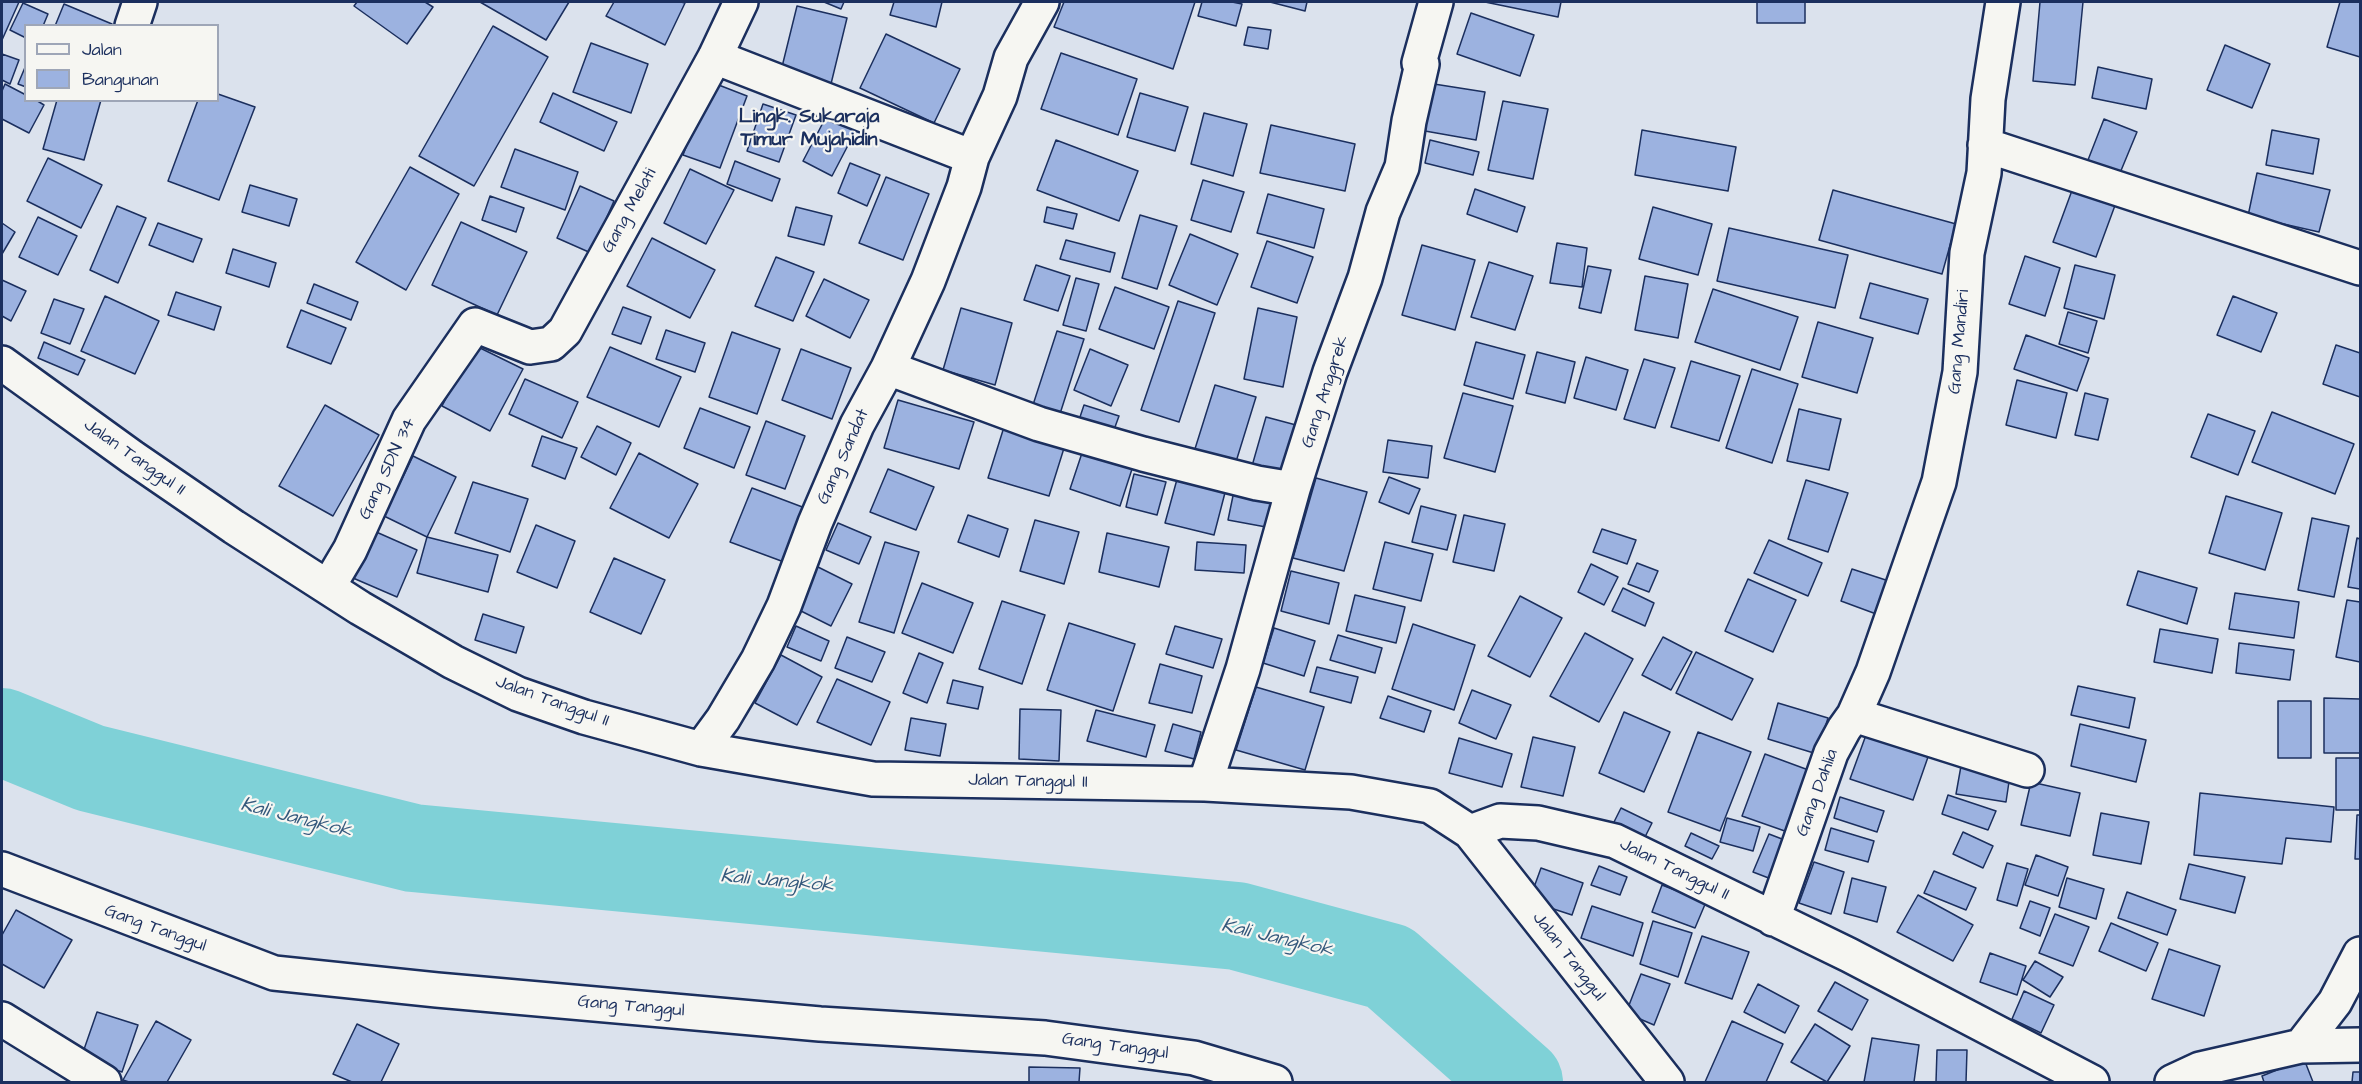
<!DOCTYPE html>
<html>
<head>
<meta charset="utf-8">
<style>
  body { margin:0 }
  #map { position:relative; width:2362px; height:1084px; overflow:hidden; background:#dbe2ed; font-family:"Architects Daughter",sans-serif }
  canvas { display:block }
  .frame { position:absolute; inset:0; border:3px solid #1b2f5e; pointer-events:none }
  .legend { position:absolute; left:24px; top:24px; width:195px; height:78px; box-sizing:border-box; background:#f6f6f2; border:2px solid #9ea6b7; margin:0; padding:8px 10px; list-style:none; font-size:18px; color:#1b2f5e }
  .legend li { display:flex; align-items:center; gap:12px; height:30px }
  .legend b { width:30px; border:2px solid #9ea6b7 }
</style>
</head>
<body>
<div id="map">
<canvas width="2362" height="1084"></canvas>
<div class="frame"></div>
<ul class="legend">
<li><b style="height:8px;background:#f6f6f2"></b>Jalan</li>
<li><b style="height:16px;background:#9cb2e0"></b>Bangunan</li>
</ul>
</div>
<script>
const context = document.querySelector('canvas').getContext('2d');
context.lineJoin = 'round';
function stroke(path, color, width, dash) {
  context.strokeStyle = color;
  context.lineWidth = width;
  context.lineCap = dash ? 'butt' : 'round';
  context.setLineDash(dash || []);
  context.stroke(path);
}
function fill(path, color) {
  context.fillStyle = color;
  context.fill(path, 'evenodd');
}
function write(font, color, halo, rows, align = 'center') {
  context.font = font + ' "Architects Daughter",sans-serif';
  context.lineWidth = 4.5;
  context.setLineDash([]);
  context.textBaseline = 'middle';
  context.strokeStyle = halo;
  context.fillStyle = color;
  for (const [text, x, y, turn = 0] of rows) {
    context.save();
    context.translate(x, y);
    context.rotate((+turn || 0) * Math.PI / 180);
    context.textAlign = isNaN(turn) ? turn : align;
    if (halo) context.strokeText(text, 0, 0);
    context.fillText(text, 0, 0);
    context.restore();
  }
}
stroke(new Path2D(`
  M2 732 90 768 413 848 1237 926 1389 967 1519 1082`), '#7fd1d7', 88);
const building = new Path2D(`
  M2 2H19L2 40Z
  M357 2H425L433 7 407 44 354 6Z
  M480 2H569L546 40Z
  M614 2H681L685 3 665 45 606 16Z
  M824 2H844L841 9Z
  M894 2H942L936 27 890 15Z
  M1064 2H1195L1173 69 1054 27Z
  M1202 2H1232L1242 4 1236 26 1198 16Z
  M1270 2H1307L1305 11Z
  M1485 2H1561L1558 17Z
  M1757 2H1805V23H1757Z
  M2040 2H2083L2075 85 2033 81Z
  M2340 2H2360V57L2327 47Z
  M23 3 48 14 43 26H26V38L10 30Z
  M64 4 112 24 111 26H55Z
  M797 6 847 18 830 88 780 75Z
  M1471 13 1534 35 1520 76 1457 54Z
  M493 26 548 57 474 186 419 156Z
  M1248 27 1271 30 1268 49 1244 45Z
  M886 34 960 69 934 123 860 88Z
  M591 43 648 64 631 113 573 92Z
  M2225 45 2270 64 2252 108 2207 90Z
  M1061 53 1137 79 1118 135 1041 109Z
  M2 54 19 60 10 84 2 80Z
  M26 65V87L18 84Z
  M2098 67 2152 79 2146 109 2092 98Z
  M711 82 747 96 720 168 683 155Z
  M5 84 26 95V100H36L44 105 29 133 2 119V91Z
  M1434 84 1485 92 1476 140 1425 131Z
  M553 93 617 122 604 151 540 122Z
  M1140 93 1188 107 1175 151 1127 137Z
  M218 94 255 107 219 200 168 181 198 100H218Z
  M57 100H101L84 160 43 149Z
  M1503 101 1548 109 1533 179 1488 170Z
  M763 104 796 115 779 162 747 151Z
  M1204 113 1247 124 1233 176 1191 164Z
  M827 115 856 130 832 176 803 161Z
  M2104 119 2137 132 2120 173 2088 160Z
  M1271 125 1355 144 1345 191 1260 173Z
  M1642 130 1736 147 1728 191 1635 175Z
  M2272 130 2319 139 2313 174 2266 165Z
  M1056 140 1138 171 1119 221 1037 190Z
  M1430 140 1479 152 1473 175 1425 163Z
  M515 149 578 172 565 210 501 187Z
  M48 158 102 185 81 228 27 201Z
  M735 161 780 179 772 201 727 184Z
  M850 163 880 175 867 206 838 193Z
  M410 167 459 194 406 290 356 262Z
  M690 169 734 190 706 244 664 223Z
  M2257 173 2330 190 2319 232 2248 216Z
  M886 177 929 194 903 260 859 243Z
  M1203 180 1244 192 1231 232 1191 220Z
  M250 185 297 199 289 226 242 212Z
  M2074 185 2117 200 2096 257 2053 242Z
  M580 186 614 201 591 253 557 238Z
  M1475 189 1525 207 1517 232 1467 214Z
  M1833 190 1956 224 1942 274 1819 240Z
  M1268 194 1324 209 1314 248 1257 233Z
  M490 196 524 208 516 232 482 220Z
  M117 206 146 218 118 283 90 270Z
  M796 207 832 216 824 245 788 236Z
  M1047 207 1077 214 1073 229 1044 222Z
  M1653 207 1712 224 1698 275 1639 259Z
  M1140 215 1177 226 1157 289 1122 278Z
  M38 217 77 236 58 275 19 257Z
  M461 222 527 252 497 315 432 285Z
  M2 223 15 232 2 254Z
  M158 223 202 239 193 262 149 245Z
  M1729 228 1848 255 1835 308 1717 281Z
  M1190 234 1238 254 1217 305 1169 285Z
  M652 238 715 270 690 318 627 286Z
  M1066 240 1115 253 1110 272 1060 259Z
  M1267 241 1313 257 1297 303 1251 287Z
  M1557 243 1587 248 1582 287 1550 283Z
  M1422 245 1475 260 1455 330 1402 315Z
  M233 249 276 263 269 287 226 273Z
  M2025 256 2060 268 2045 316 2009 304Z
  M776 257 814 272 793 321 755 306Z
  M1489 262 1533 276 1515 330 1471 317Z
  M1036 265 1070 276 1058 311 1024 300Z
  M2075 265 2115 275 2104 319 2064 308Z
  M1588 266 1611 270 1601 313 1579 308Z
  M1645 276 1688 284 1678 338 1635 330Z
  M1076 278 1099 284 1086 331 1063 325Z
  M824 279 869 300 850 338 806 316Z
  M2 280 26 291 11 321 2 316Z
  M1870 283 1928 299 1918 334 1860 318Z
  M314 284 358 302 351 320 307 303Z
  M1115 287 1169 307 1154 349 1099 329Z
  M1713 289 1798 317 1780 370 1695 342Z
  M176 292 221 307 214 330 168 315Z
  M105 296 159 321 135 374 81 351Z
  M2233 296 2277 313 2261 352 2217 335Z
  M54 299 84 309 70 344 41 333Z
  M1178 301 1215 313 1179 422 1141 410Z
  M623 307 651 317 641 344 612 334Z
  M961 308 1012 323 995 385 943 370Z
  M1258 308 1297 317 1283 387 1244 379Z
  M301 310 346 328 331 364 287 347Z
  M2068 312 2097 321 2088 353 2059 344Z
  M1818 322 1873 338 1857 393 1802 377Z
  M666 330 705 343 695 372 656 359Z
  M1057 331 1084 339 1058 420 1031 411Z
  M732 332 780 349 757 414 709 397Z
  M2026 335 2089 358 2077 391 2014 369Z
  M44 342 85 360 78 375 38 358Z
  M1476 342 1525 355 1513 399 1464 385Z
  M474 345 523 369 490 431 442 406Z
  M2336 345 2360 353V397L2323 384Z
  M610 347 681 377 659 427 587 397Z
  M801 349 851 368 832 419 782 400Z
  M1090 349 1128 365 1111 406 1074 390Z
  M1537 352 1575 362 1565 403 1526 393Z
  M1586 357 1628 370 1616 410 1574 398Z
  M1644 359 1675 368 1655 428 1624 419Z
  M1691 361 1740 376 1719 441 1671 427Z
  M1752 369 1798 384 1772 463 1726 448Z
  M525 379 578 402 562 438 509 414Z
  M2017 380 2067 393 2056 438 2006 425Z
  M1215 385 1256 397 1235 465 1194 452Z
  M1463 393 1513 406 1495 472 1444 458Z
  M2085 393 2108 399 2098 440 2075 435Z
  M898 400 974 422 959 469 884 448Z
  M325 405 379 435 333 516 279 486Z
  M1084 405 1119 416 1111 438 1077 426Z
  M700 408 750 427 734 468 684 448Z
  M1799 409 1841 419 1829 470 1787 461Z
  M2272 412 2354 444 2335 494 2252 462Z
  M2208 414 2255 431 2238 475 2191 457Z
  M1266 417 1296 425 1282 475 1252 466Z
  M766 421 805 436 785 489 746 475Z
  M597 426 631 443 616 475 581 457Z
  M1004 427 1065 445 1049 496 988 478Z
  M542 436 577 448 565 479 532 466Z
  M1388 440 1432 446 1428 478 1383 472Z
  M1083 450 1133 466 1120 506 1070 489Z
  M639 453 698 484 669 538 610 508Z
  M413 456 456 477 427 537 384 516Z
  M888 469 934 487 916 530 870 512Z
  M1179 472 1227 485 1214 535 1165 523Z
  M1134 474 1166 482 1157 515 1126 507Z
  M1389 477 1420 489 1409 514 1379 502Z
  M1316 478 1367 492 1344 571 1293 558Z
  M1806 480 1848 493 1828 552 1788 539Z
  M473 482 528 499 510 552 455 533Z
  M752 488 805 508 784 562 730 542Z
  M1234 491 1272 499 1266 527 1228 520Z
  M2226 496 2282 513 2265 570 2209 553Z
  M1421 506 1456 515 1447 550 1412 542Z
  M968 515 1008 529 999 557 958 542Z
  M1464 515 1505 524 1494 571 1453 562Z
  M2312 518 2349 526 2334 597 2298 590Z
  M1035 520 1079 532 1064 584 1020 571Z
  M838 523 871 537 859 564 826 550Z
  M536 525 575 541 557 588 517 572Z
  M1602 529 1636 540 1627 564 1593 552Z
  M374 531 417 550 397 597 353 578Z
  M1107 533 1169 547 1159 587 1099 572Z
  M427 537 498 555 488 592 417 573Z
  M2357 538 2360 539V589L2348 587Z
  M1769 540 1822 563 1808 596 1754 573Z
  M885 542 919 552 894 633 859 622Z
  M1197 542 1246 545 1244 573 1195 570Z
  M1385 542 1433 554 1421 601 1373 589Z
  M614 558 665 580 641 634 590 612Z
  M1637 563 1658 571 1649 592 1628 584Z
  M1591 564 1618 577 1604 605 1578 592Z
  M814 565 852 584 831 626 793 607Z
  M1852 569 1898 584 1887 618 1841 601Z
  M1291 571 1339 583 1329 624 1281 611Z
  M2138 571 2197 588 2187 624 2127 605Z
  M1748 579 1796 600 1773 652 1725 631Z
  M922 583 973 603 953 653 902 633Z
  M1623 588 1654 603 1645 626 1612 611Z
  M2235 593 2299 602 2294 638 2229 629Z
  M1355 595 1405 607 1396 643 1346 631Z
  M1520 596 1562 618 1530 677 1488 656Z
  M2347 600 2360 602V662L2336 657Z
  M1002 601 1045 615 1022 684 979 669Z
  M483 614 524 627 516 653 475 640Z
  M1069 623 1135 644 1113 711 1047 690Z
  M1413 624 1475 645 1454 710 1392 689Z
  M796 626 829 641 821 661 787 647Z
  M1175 626 1222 639 1213 668 1166 654Z
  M1274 628 1315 641 1304 676 1263 663Z
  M2160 629 2218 639 2212 673 2154 662Z
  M1585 633 1633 659 1599 722 1550 696Z
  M1338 635 1382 648 1375 673 1330 660Z
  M847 637 885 652 872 682 835 668Z
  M1663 637 1692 652 1671 690 1642 675Z
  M2239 643 2294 650 2290 680 2236 673Z
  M1696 652 1753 679 1732 720 1676 693Z
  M919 653 943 663 927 703 903 693Z
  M781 655 822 677 797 725 755 703Z
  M1160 664 1202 676 1192 713 1149 703Z
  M1317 667 1358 677 1351 703 1310 692Z
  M837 679 890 702 871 745 817 722Z
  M953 680 983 687 978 709 947 703Z
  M2078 686 2135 698 2129 728 2071 715Z
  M1256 687 1324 707 1305 770 1236 750Z
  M1472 690 1511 705 1496 739 1459 723Z
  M1388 696 1431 711 1424 732 1380 718Z
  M2324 698 2360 699V753H2324Z
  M2278 701H2311V758H2278Z
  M1778 703 1828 718 1817 754 1768 739Z
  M1020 709 1061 710 1059 761 1019 759Z
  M1096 710 1155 725 1146 757 1087 741Z
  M1624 712 1670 732 1644 792 1599 773Z
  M911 718 946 724 940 756 905 750Z
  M1173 724 1201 732 1194 759 1165 751Z
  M2080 724 2146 740 2136 782 2071 766Z
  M1698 732 1751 752 1720 831 1668 812Z
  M1866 735 1928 757 1913 800 1850 779Z
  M1533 737 1575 747 1563 796 1521 787Z
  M1459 738 1512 754 1502 787 1449 773Z
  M1765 754 1822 775 1799 836 1742 816Z
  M2336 758H2360V810H2336Z
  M1961 766 2010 775 2006 802 1956 794Z
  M2031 782 2080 793 2070 836 2021 825Z
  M2200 793 2334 807 2331 842 2286 838 2282 864 2194 855Z
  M1948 795 1996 811 1988 830 1942 814Z
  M1840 797 1884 811 1877 832 1834 818Z
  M1621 808 1652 823 1644 839 1613 824Z
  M2101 813 2149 822 2141 864 2093 855Z
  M2357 815H2360V859H2355Z
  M1727 818 1760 827 1753 851 1720 842Z
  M1831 828 1874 841 1868 862 1825 850Z
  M1963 832 1993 846 1983 868 1953 854Z
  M1691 833 1719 846 1712 859 1685 846Z
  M1769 834 1795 844 1779 882 1753 872Z
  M2036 855 2068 867 2058 896 2025 885Z
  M1814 862 1844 872 1831 914 1799 903Z
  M2007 863 2028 869 2017 906 1997 900Z
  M2189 864 2245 877 2235 913 2180 899Z
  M1599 866 1627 877 1620 895 1591 885Z
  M1541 868 1583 883 1572 915 1529 901Z
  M1934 871 1976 888 1966 910 1924 893Z
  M1852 878 1886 887 1877 922 1844 913Z
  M2067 878 2104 889 2096 919 2059 907Z
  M1662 885 1706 902 1695 928 1652 912Z
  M2127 892 2176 910 2167 935 2118 918Z
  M1918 895 1973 925 1953 961 1897 932Z
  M2030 901 2050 908 2040 936 2020 928Z
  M1592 906 1643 923 1633 956 1581 938Z
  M16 910 72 940 44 988 2 964V935Z
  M2055 914 2089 927 2073 966 2039 953Z
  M1653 921 1692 933 1678 977 1640 964Z
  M2111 923 2158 943 2146 971 2099 951Z
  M1702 936 1749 952 1732 999 1685 983Z
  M2169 949 2220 966 2204 1016 2152 999Z
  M1990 953 2026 966 2017 995 1980 982Z
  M2035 961 2063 977 2050 997 2023 980Z
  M1641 974 1670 984 1654 1025 1626 1013Z
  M1835 982 1868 1000 1852 1030 1818 1011Z
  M1758 984 1799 1006 1785 1033 1744 1012Z
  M2024 991 2054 1005 2041 1033 2012 1019Z
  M97 1012 138 1025 122 1072 81 1058Z
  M156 1021 191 1040 167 1082H129L123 1080Z
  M1732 1021 1783 1044 1766 1082H1705Z
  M357 1024 399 1044 381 1082H352L333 1074Z
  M1815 1024 1850 1046 1827 1082 1791 1062Z
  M1872 1038 1919 1045 1914 1082H1864Z
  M1937 1050H1967L1966 1082H1936Z
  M2304 1059 2313 1082H2264L2262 1076Z
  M1029 1067 1080 1068 1079 1082H1029Z
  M2353 1072H2360V1082H2352Z`);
fill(building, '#9cb2e0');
stroke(building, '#1b2f5e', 1.5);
const minor = new Path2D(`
  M132 26 140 2
  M715 57 972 157
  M1985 145 2360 268
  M2 363 132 457 234 527 360 608 453 662 518 694 584 717 701 749 873 779 1205 784 1351 792 1430 806 1470 832 1500 821 1538 823 1615 841 1849 955 2092 1082
  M888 368 1039 424 1143 454 1257 483 1293 489
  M328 587 350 550 409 420 475 325 530 347 551 344 565 331 715 57 741 2
  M1854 715 2027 770
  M701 749 723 719 758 660 784 606 815 523 857 425 888 368 928 281 964 187 972 157 1000 96 1011 58 1042 2
  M1205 784 1243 669 1293 489 1330 372 1365 278 1383 212 1402 167 1409 121 1422 64 1419 63 1436 2
  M1470 832 1667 1082
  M2 869 274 973 437 990 820 1024 1045 1038 1194 1058 1275 1082
  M1773 919 1831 753 1844 729 1854 715 1873 672 1939 482 1960 372 1967 253 1984 173 1988 99 2003 2
  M2 1019 104 1082
  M2301 1046 2335 1002 2360 954
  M2172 1082 2200 1069 2301 1046 2360 1045`);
stroke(minor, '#1b2f5e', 38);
stroke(minor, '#f6f6f2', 33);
write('18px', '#1b2f5e', '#f6f6f2', [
  ["Gang Melati",630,211,-61],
  ["Gang Mandiri",1960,342,-85],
  ["Gang Anggrek",1326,392,-72],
  ["Gang Sandat",844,457,-66],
  ["Jalan Tanggul II",134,458,35],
  ["Gang SDN 34",388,469,-65],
  ["Jalan Tanggul II",552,702,20],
  ["Jalan Tanggul II",1028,782,1],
  ["Gang Dahlia",1818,793,-70],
  ["Jalan Tanggul II",1674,870,26],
  ["Gang Tanggul",155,929,20],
  ["Jalan Tanggul",1568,957,52],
  ["Gang Tanggul",631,1007,5],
  ["Gang Tanggul",1115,1047,8]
]);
write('bold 20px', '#1b2f5e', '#f6f6f2', [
  ["Lingk. Sukaraja",809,118],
  ["Timur Mujahidin",809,141]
]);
write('italic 20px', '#34587c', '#f6f6f2', [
  ["Kali Jangkok",296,819,14],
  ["Kali Jangkok",777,882,5],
  ["Kali Jangkok",1277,939,13]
]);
</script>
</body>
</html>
